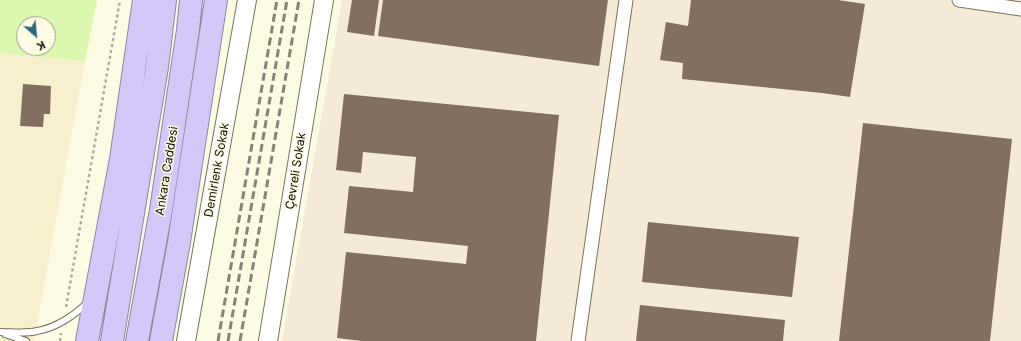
<!DOCTYPE html>
<html>
<head>
<meta charset="utf-8">
<style>
  body { margin:0 }
  #map { position:relative; width:1021px; height:341px; overflow:hidden; background:#fefbe5; font-family:Inter,sans-serif }
  canvas { display:block }
  .north { position:absolute; left:16px; top:16px; width:40px; height:40px; box-sizing:border-box; background:#fefbe5; border:1px solid #9e9b8b; border-radius:50%; rotate:153deg; font-size:11px; font-weight:700; line-height:16px; text-align:center; color:#0d0c04 }
  .north::after { content:''; display:block; margin:auto; width:14px; height:18px; background:#2e6680; clip-path:polygon(50% 0,100% 100%,50% 72%,0 100%) }
</style>
</head>
<body>
<div id="map">
<canvas width="1021" height="341"></canvas>
<div class="north">K</div>
</div>
<script>
const context = document.querySelector('canvas').getContext('2d');
context.lineJoin = 'round';
function fill(path, color) {
  context.fillStyle = color;
  context.fill(path, 'evenodd');
}
function stroke(path, color, width, dash) {
  context.strokeStyle = color;
  context.lineWidth = width;
  context.lineCap = dash ? 'butt' : 'round';
  context.setLineDash(dash || []);
  context.stroke(path);
}
function write(font, color, halo, rows, align = 'center') {
  context.font = font + ' Inter,sans-serif';
  context.lineWidth = 3;
  context.setLineDash([]);
  context.textBaseline = 'middle';
  context.strokeStyle = halo;
  context.fillStyle = color;
  for (const [text, x, y, turn = 0] of rows) {
    context.save();
    context.translate(x, y);
    context.rotate((+turn || 0) * Math.PI / 180);
    context.textAlign = isNaN(turn) ? turn : align;
    if (halo) context.strokeText(text, 0, 0);
    context.fillText(text, 0, 0);
    context.restore();
  }
}
fill(new Path2D(`
  M0 53 85 61 34 341H0Z`), '#f6f0cd');
fill(new Path2D(`
  M342 0H1021V341H282Z`), '#f4ead6');
fill(new Path2D(`
  M0 0H97L85 61 0 53ZM24 24H48V48H24Z`), '#dcf8b0');
fill(new Path2D(`
  M352 0H379L374 36 347 32Z
  M383 0H608L599 66 378 36Z
  M691 0H838L865 4 850 97 822 93 682 79 683 63 660 60 666 22 688 26Z
  M23 84 51 86 50 114H44L43 127 20 126Z
  M344 94 559 115 536 341H362L337 338 346 252 466 264 468 246 344 233 349 186 413 192 416 157 363 152 361 173 336 170Z
  M863 123 1012 139 990 341H839Z
  M648 222 799 237 792 297 642 282Z
  M640 305 785 320 783 341H636Z`), '#836f5f');
const lane = new Path2D(`
  M0 332C12 332 25 334 37 331 56 328 75 315 88 302
  M5 334 26 341`);
const street = new Path2D(`
  M959 0 1021 9
  M578 341 626 0`);
const secondary = new Path2D(`
  M186 341 247 0
  M268 341 324 0`);
const highway = new Path2D(`
  M87 341 121 159 144 0
  M112 341 157 67 165 0
  M137 341 161 210 188 30 191 0
  M161 341 179 242 216 0`);
stroke(lane, '#77735b', 8);
stroke(street, '#77735b', 15);
stroke(secondary, '#77735b', 20);
stroke(highway, '#8e86a2', 24);
stroke(new Path2D(`
  M66 307 120 0
  M60 341 61 333`), '#aeab9a', 2.5, [3, 3]);
stroke(lane, '#fff', 6);
stroke(street, '#fff', 13);
stroke(secondary, '#fff', 18);
stroke(highway, '#d3c8f7', 22);
stroke(new Path2D(`
  M218 341 277 0
  M228 341 287 0
  M240 341 299 0`), '#868475', 3, [8, 4]);
write('12px', '#0d0c04', '#fefbe5', [
  ["Demirlenk Sokak",217,170,-80],
  ["Ankara Caddesi",167,171,-81],
  ["Çevreli Sokak",296,171,-81]
]);
</script>
</body>
</html>
